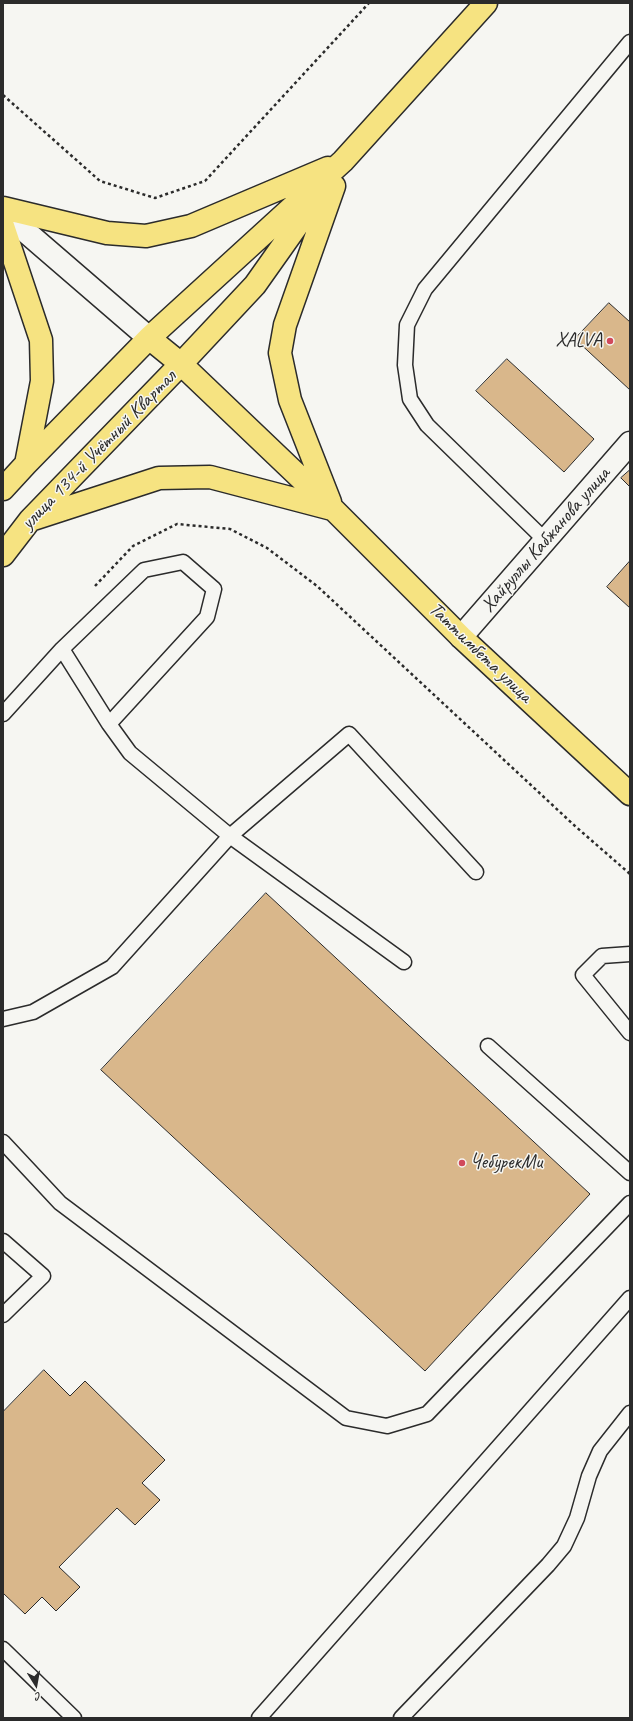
<!DOCTYPE html>
<html>
<head>
<meta charset="utf-8">
<style>
  body { margin:0 }
  #map { position:relative; width:633px; height:1721px; overflow:hidden; background:#f6f6f2; font-family:Caveat,sans-serif }
  canvas { display:block }
  .frame { position:absolute; inset:0; border:4px solid #2b2b2b; pointer-events:none }
  .north { position:absolute; left:16px; top:1665px; width:40px; height:40px; -webkit-text-stroke:3px #f6f6f2; paint-order:stroke; rotate:169deg; font-size:11px; font-weight:700; line-height:16px; text-align:center; color:#2b2b2b }
  .north::after { content:''; display:block; margin:auto; width:14px; height:18px; background:#2b2b2b; clip-path:polygon(50% 0,100% 100%,50% 72%,0 100%) }
</style>
</head>
<body>
<div id="map">
<canvas width="633" height="1721"></canvas>
<div class="frame"></div>
<div class="north">С</div>
</div>
<script>
const context = document.querySelector('canvas').getContext('2d');
context.lineJoin = 'round';
function fill(path, color) {
  context.fillStyle = color;
  context.fill(path, 'evenodd');
}
function stroke(path, color, width, dash) {
  context.strokeStyle = color;
  context.lineWidth = width;
  context.lineCap = dash ? 'butt' : 'round';
  context.setLineDash(dash || []);
  context.stroke(path);
}
function write(font, color, halo, rows, align = 'center') {
  context.font = font + ' Caveat,sans-serif';
  context.lineWidth = 3;
  context.setLineDash([]);
  context.textBaseline = 'middle';
  context.strokeStyle = halo;
  context.fillStyle = color;
  for (const [text, x, y, turn = 0] of rows) {
    context.save();
    context.translate(x, y);
    context.rotate((+turn || 0) * Math.PI / 180);
    context.textAlign = isNaN(turn) ? turn : align;
    if (halo) context.strokeText(text, 0, 0);
    context.fillText(text, 0, 0);
    context.restore();
  }
}
const building = new Path2D(`
  M609 303 630 322V390L575 339Z
  M507 359 594 439 564 472 476 391Z
  M630 470V487L621 478Z
  M630 561V608L607 587Z
  M266 893 590 1194 425 1371 101 1070Z
  M44 1370 70 1396 85 1381 165 1460 142 1483 160 1500 135 1525 117 1508 59 1567 80 1587 56 1611 42 1597 25 1614 3 1593V1412Z`);
fill(building, '#d9b78b');
stroke(building, '#2b2b2b', 1);
const service = new Path2D(`
  M545 540 427 425 410 399 405 365 407 325 425 289 630 42
  M62 649 144 570 183 562 214 589 207 617 109 724
  M3 714 62 649 109 724 130 753 230 836 404 962
  M630 954 602 956 583 975 630 1033
  M3 1019 33 1012 112 967 230 836 349 734 476 872
  M488 1046 630 1173
  M3 1142 60 1203 346 1418 387 1426 427 1414 630 1203
  M3 1241 43 1276 3 1315
  M3 1649 74 1718
  M259 1718 630 1298
  M401 1718 548 1565 564 1546 577 1518 589 1476 600 1451 630 1413`);
const minor = new Path2D(`
  M461 637 630 443`);
const secondary = new Path2D(`
  M3 212 149 338`);
const primary = new Path2D(`
  M3 208 107 233 146 236 191 226 328 168
  M3 226 41 340 42 381 26 464
  M149 338 181 364 333 509 461 637 630 794
  M3 489 26 464 149 338 343 161 486 3
  M330 502 290 400 280 353 285 325 334 186
  M33 519 159 478 210 477 332 509
  M3 555 30 520 181 364 255 285 318 196`);
stroke(service, '#2b2b2b', 17);
stroke(minor, '#2b2b2b', 25);
stroke(secondary, '#2b2b2b', 25);
stroke(primary, '#2b2b2b', 25);
stroke(new Path2D(`
  M3 95 100 181 155 198 205 181 369 3
  M95 586 133 546 177 524 230 529 267 548 317 586 575 826 630 874`), '#2b2b2b', 2.5, [3, 3]);
stroke(service, '#f6f6f2', 14);
stroke(minor, '#f6f6f2', 22);
stroke(secondary, '#f6f6f2', 22);
stroke(primary, '#f6e381', 22);
for (const [x, y, r, color] of [
  [610,341,4,"#d1495b"],
  [462,1163,4,"#d1495b"]
]) {
  const dot = new Path2D();
  dot.arc(x, y, r, 0, 2 * Math.PI);
  context.fillStyle = color;
  context.fill(dot);
  stroke(dot, '#f6f6f2', 1.5);
}
write('20px', '#2b2b2b', '#f6f6f2', [
  ["XALVA",602,341],
  ["ЧебурекМи",470,1163,"left"]
], 'right');
write('20px', '#2b2b2b', '#f6f6f2', [
  ["улица 134-й Учётный Квартал",99,450,-46],
  ["Хайруллы Кабжанова улица",546,540,-49],
  ["Таттимбета улица",480,653,44]
]);
</script>
</body>
</html>
